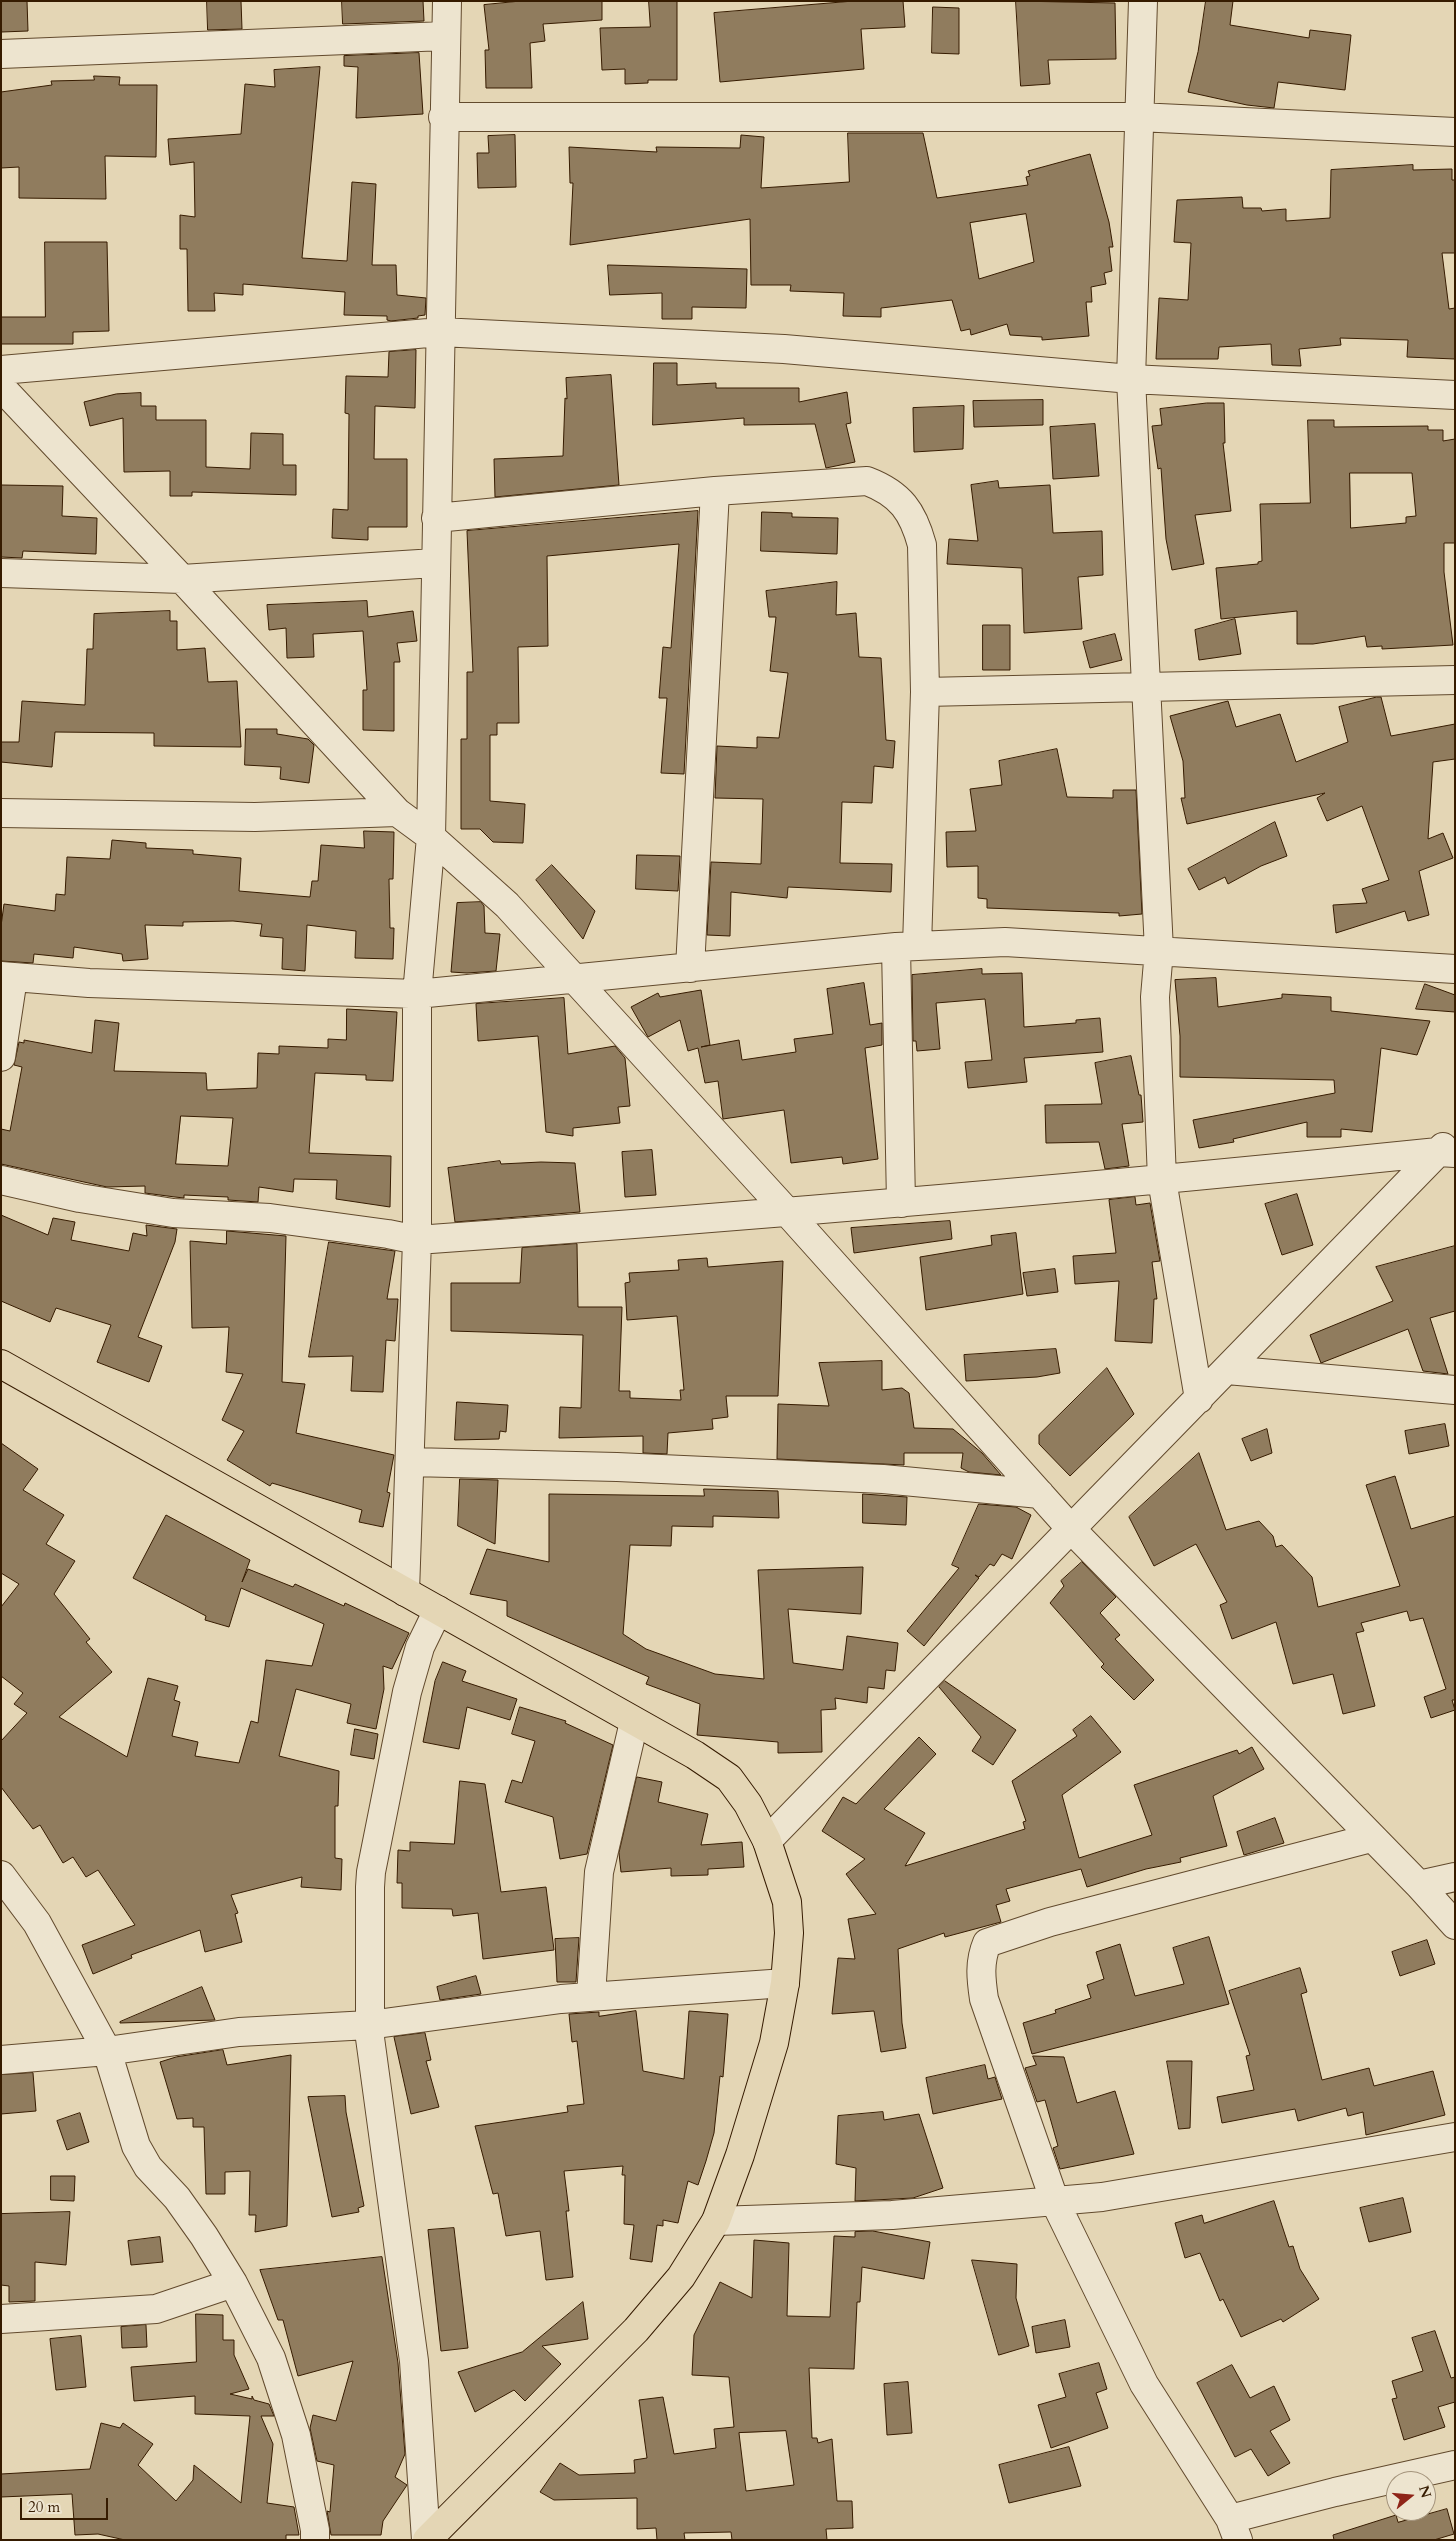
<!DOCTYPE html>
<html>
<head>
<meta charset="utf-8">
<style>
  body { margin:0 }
  #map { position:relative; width:1456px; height:2541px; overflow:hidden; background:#e4d6b5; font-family:Cardo,serif }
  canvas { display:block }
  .frame { position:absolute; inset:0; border:2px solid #361b00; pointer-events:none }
  .north { position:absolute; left:1386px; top:2471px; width:50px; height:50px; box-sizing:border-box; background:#ede4cf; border:1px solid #a4947c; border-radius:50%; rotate:73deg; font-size:14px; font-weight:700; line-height:20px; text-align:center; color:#361b00 }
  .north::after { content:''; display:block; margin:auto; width:18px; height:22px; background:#8f2418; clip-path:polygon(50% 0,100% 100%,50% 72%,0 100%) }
  .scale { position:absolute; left:20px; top:2498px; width:88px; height:22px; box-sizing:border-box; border:2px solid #361b00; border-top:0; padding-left:6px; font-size:15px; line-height:18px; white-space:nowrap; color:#361b00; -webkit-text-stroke:4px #ede4cf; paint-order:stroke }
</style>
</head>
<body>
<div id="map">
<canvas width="1456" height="2541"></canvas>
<div class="frame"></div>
<div class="north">N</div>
<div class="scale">20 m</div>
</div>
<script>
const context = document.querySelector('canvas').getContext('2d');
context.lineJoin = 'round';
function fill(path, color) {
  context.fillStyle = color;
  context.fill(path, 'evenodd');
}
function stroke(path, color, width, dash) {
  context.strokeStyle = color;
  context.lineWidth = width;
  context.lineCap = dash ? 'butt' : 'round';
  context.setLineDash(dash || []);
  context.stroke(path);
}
const building = new Path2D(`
  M1 1H27L28 31 2 32Z
  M207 1H241L242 29 208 30Z
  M342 1H423L424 21 343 24Z
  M521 1H602V20L543 24 545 41 530 43 532 88H486L485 50H489L484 5Z
  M649 1H677V80H648V83L625 84V69L602 70 600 28 650 27Z
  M854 1H903L905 27 861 29 864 69 720 82 714 13Z
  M1016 1 1115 3 1116 59 1048 60 1050 84 1021 86Z
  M1206 1H1233L1230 25 1309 38 1310 30 1351 35 1345 90 1278 82 1274 108 1247 105 1188 92 1198 52Z
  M933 7 959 8V54L932 53Z
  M419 53 423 114 356 118 358 67 344 66V56Z
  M320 67 302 258 347 261 352 182 376 184 372 265H396L397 295 426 298 425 315 418 316V318L391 321 387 320V316L344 315 345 292 243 284V295L214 293 215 311H188L187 249H180V215L195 217 194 162 170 165 168 139 241 134 245 84 275 87 274 70Z
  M94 76 120 77 119 85H157L156 157 105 156 106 199 19 198V167L1 168V92L52 85 51 81 94 80Z
  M848 133H923L937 198 1028 185 1026 177 1030 176 1028 171 1090 154 1109 222 1113 247H1109L1112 271 1104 273 1106 284 1091 287 1092 302H1086L1089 336 1042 340V337L1010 335 1007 324 971 335 970 329 961 331 952 300 881 308V317L843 316 844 293 790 291 791 285H751L750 219 570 245 573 183H570L569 147 657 152 656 147 740 148 741 135 764 137 761 188 849 182ZM1026 214 1034 262 979 279 970 223Z
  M515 135 516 187 478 188 477 153H489L488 136Z
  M1413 165V170L1452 169V180H1455V253H1442L1449 309 1455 308V359L1407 357 1408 340 1340 338 1341 345 1299 349 1301 366 1272 365 1271 344 1219 347 1218 359H1156L1159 298 1188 300 1191 243 1174 242 1177 200 1242 197 1243 208H1261L1262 211 1286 209V221L1330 218 1331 170Z
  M45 242H107L109 331 73 332V344H1V317H45Z
  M608 265 747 269 746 308 692 307V319H662V293L610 295Z
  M416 350 415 408 375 406 374 459H407V527H368V540L332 538 333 509 348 510 349 414 345 413 346 376 388 377 389 352Z
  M654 363H677V385L716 383V388H799V402L847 392 851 423 846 424 855 462 826 468 815 424 744 425V418L653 425Z
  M611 375 619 485 495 497 494 459 563 456 565 398 567 399 566 378Z
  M141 393V406H156V420H206V467L250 469 251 433 283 434V465H296V495L192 492V496H170V471L124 472 123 418 90 426 84 402 116 394Z
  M1043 400V425L974 427 973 401Z
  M1207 403H1224L1225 443H1223L1231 511 1195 515 1204 564 1172 570 1166 539 1161 468 1158 469 1152 426 1162 425 1160 409Z
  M964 406 963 449 914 452 913 408Z
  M1308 420H1334V427L1428 426V430H1443V441L1455 439V543H1444V572L1453 645 1382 649V646L1367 647 1365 636 1313 644H1297V611L1221 619 1216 568 1258 564V562L1262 561 1260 504 1310 503ZM1350 473H1412L1416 516 1406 517V523L1351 528Z
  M1095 424 1099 476 1053 479 1050 427Z
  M998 481 999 488 1050 485 1053 533 1102 531 1103 575 1078 577 1082 629 1024 633 1022 568 947 564 949 539 978 541 971 485Z
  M1 485 63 486 62 516 97 518 96 554 23 551 22 558 1 557Z
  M698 511 684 774 661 773 667 698H659L663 647 671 648 679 544 547 556 548 646 518 647 519 723H497V735H490V801L525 804 523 843 493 842 480 829H461V739H467V672H473L467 531Z
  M762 512 792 513V517L838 518 837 554 761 551Z
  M837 582 836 615 856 613 859 657 881 658 886 740 895 741 893 768 874 766 872 803 842 802 840 863 892 864 891 892 788 887 787 898 731 892 730 936 707 935 711 862 761 864 763 799 715 798 717 746 757 748V737L779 738 788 673 770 671 776 617H769L766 591Z
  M367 601 368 617 413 611 417 641 397 643 400 662H394V731L363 730V690H367L363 631 313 634 314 657 287 658 286 628 269 630 267 605Z
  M170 611V621H177V650L205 648 208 682 237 681 241 747 154 746V733L55 732 52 767 1 762V742H19L22 701 85 705 87 649H93L94 614Z
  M1235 619 1241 654 1199 660 1195 630Z
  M983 625H1010V670H983Z
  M1115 634 1122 660 1090 668 1083 642Z
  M1377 697H1381L1391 736 1455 724V759L1433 762 1428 839 1443 833 1453 858 1419 871 1429 915 1408 921 1405 911 1336 933 1333 905 1367 903 1362 889 1389 880 1362 806 1327 821 1317 798 1325 793 1187 824 1181 798H1185L1183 761 1170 716 1228 701 1236 727 1280 714 1296 762 1348 742 1339 707Z
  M246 729H277V734L308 739 314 745 309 783 280 779 281 767 245 765Z
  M1057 749 1067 797 1113 798V790H1136L1142 914 1119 916V913L987 908V899L978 898V866L947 867 946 832 976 831 970 789 1002 785 999 761Z
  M1275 822 1287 856 1261 866 1228 884 1225 877 1199 890 1188 869Z
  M364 831 394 832 393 879H389L390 928H394L393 959 355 958 356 931 307 925 305 971 282 969 283 938 260 936 262 924 233 921 183 922V926L145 925 148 959 123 961 122 954 74 947 73 958 34 954 33 963 1 961V926L4 904 55 911 56 894 65 895 67 857 110 859 112 840 146 843V848L193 850V854L241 858 239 891 310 897 312 881H318L321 845 364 848Z
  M637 855 680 856 678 891 636 889Z
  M552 865 595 911 583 939 536 880Z
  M481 902 484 906 485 933 500 934 496 971 467 973 451 972 457 903Z
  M982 969V974L1022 973 1024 1027 1076 1023V1020L1100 1018 1103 1052 1024 1058 1027 1082 968 1088 965 1062 992 1060 985 999 936 1003 940 1049 917 1051 916 1041H913L912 975Z
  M1216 978 1218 1007 1282 998V994L1331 997V1011L1430 1021 1417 1055 1381 1048 1372 1132 1341 1129V1137H1307V1122L1233 1139 1234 1142 1199 1148 1193 1120 1335 1093 1334 1080 1180 1077V1036L1175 980Z
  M864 983 870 1025 882 1023V1045L865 1048 878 1159 843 1164 842 1157 791 1163 784 1110 723 1119 718 1081 705 1083 698 1048 688 1051 680 1020 648 1037 631 1007 658 993 660 997 701 990 710 1045 701 1047 739 1040 742 1060 796 1052 794 1039 833 1034 827 989Z
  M1425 984 1455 995V1012L1416 1009Z
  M564 998 568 1054 615 1046 625 1058 630 1106 618 1107 620 1123 573 1128V1136L546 1132 538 1036 478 1041 476 1004Z
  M347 1009 397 1012 393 1081 366 1080V1075L315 1073 309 1153 391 1156 390 1207 336 1199 337 1180 294 1179 293 1192 259 1187 258 1202 228 1200V1197L184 1195V1198L175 1197 145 1193V1186L107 1187 1 1164V1129L10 1131 22 1067 14 1065 19 1042 24 1043V1040L92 1053 95 1020 119 1023 114 1071 206 1073 207 1090 257 1088 258 1053 279 1054V1046L328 1048V1039L346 1040ZM181 1116 233 1118 228 1166 176 1164Z
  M1131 1056 1139 1095H1141L1143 1122 1122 1124 1129 1166 1105 1169 1099 1142 1046 1143 1045 1105 1102 1104 1095 1063Z
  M652 1150 656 1195 625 1197 622 1152Z
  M500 1161 501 1164 541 1162 575 1163 580 1212 455 1222 448 1168Z
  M1297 1194 1313 1245 1282 1255 1265 1204Z
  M1135 1197 1136 1205 1150 1203 1160 1261 1152 1262 1157 1299H1154L1152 1343 1115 1341 1119 1281 1075 1284 1073 1256 1116 1253 1109 1200Z
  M1 1215 48 1235 53 1218 75 1222 71 1240 129 1251 133 1233 147 1236 146 1225 177 1229 175 1242 138 1337 162 1346 149 1382 97 1362 111 1325 56 1308 50 1322 1 1301Z
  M950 1221 952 1239 854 1253 851 1228Z
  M227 1231 286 1236 282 1382 305 1384 296 1433 394 1455 387 1492 390 1493 383 1527 359 1522 362 1510 272 1483 270 1486 227 1460 244 1431 222 1420 243 1374 226 1372 229 1327 192 1328 190 1241 226 1244Z
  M1016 1233 1023 1294 926 1310 920 1257 992 1245 991 1236Z
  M329 1242 395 1251 387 1299H398L395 1341 386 1340 383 1392 351 1391 353 1356 309 1357Z
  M577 1244 578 1307H622L619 1391H630V1398L681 1400 680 1390H684L677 1316 627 1320 625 1283 630 1282 629 1273 679 1270 678 1260 707 1258 708 1267 783 1261 778 1396H726L728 1417 712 1419 713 1429 668 1433 667 1454 643 1453V1436L559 1438 560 1407 581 1408 583 1335 451 1331V1283H520L522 1248Z
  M1455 1246V1311L1430 1318 1448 1374 1423 1371 1408 1329 1321 1363 1310 1335 1393 1301 1376 1267Z
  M1055 1269 1058 1292 1027 1296 1023 1273Z
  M1056 1349 1060 1373 1037 1377 966 1381 964 1355Z
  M882 1361V1390L902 1388 909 1393 914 1428 953 1429 982 1453 1001 1475 969 1472 961 1468 963 1453H904V1465L777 1459 778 1404 829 1406 819 1363Z
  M1107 1368 1134 1414 1070 1476 1039 1444V1435Z
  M457 1402 508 1405 506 1432 500 1431 499 1439 455 1440Z
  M1445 1424 1449 1446 1409 1454 1405 1431Z
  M1267 1429 1272 1453 1251 1461 1242 1439Z
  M1 1443 38 1469 23 1490 64 1515 46 1544 75 1561 54 1594 90 1639 86 1642 112 1672 59 1717 127 1757 148 1678 178 1686 174 1700 180 1702 172 1736 198 1742 195 1756 239 1763 251 1721 258 1723 266 1660 312 1666 324 1624 241 1588 229 1627 205 1620 206 1616 133 1578 166 1515 250 1560 242 1582 248 1569 293 1587 295 1584 344 1606 345 1603 409 1633 392 1669 383 1666 384 1689 376 1729 347 1723 351 1704 296 1689 279 1756 339 1771 338 1806H335V1858L342 1859 341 1890 301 1887 302 1877 231 1895 238 1913 235 1914 242 1942 205 1952 200 1930 131 1955 132 1958 93 1974 82 1945 135 1925 98 1870 86 1877 73 1857 63 1863 40 1825 33 1829 1 1787V1741L27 1713 14 1704 23 1693 1 1676V1607L19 1584 1 1573Z
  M1199 1453 1226 1530 1259 1521 1273 1536 1276 1547 1282 1545 1312 1577 1318 1607 1400 1586 1366 1485 1395 1476 1411 1529 1455 1516V1700H1452L1455 1710 1431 1718 1424 1697 1446 1689 1423 1618 1410 1621 1407 1611 1361 1623 1364 1631 1356 1633 1375 1706 1343 1714 1333 1674 1293 1684 1276 1622 1232 1639 1220 1605 1227 1602 1196 1544 1154 1566 1129 1517Z
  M460 1479 498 1480 495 1544 458 1526Z
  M704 1489 778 1491 779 1518 713 1516V1527L672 1526 671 1546 630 1545 623 1634 646 1649 715 1674 764 1679 758 1570 863 1567 861 1614 788 1609 793 1663 843 1670 847 1636 898 1643 895 1671 886 1670 884 1689 868 1687 867 1703 835 1698 836 1709 821 1710 822 1752 778 1753V1742L697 1735 700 1704 646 1684 649 1677 507 1616V1601L470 1594 487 1549 549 1562V1494L704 1496Z
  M863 1494 907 1497 906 1525 863 1523Z
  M979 1504 1016 1507 1031 1515 1012 1559 1002 1554 994 1566 990 1564 979 1577 975 1575 979 1578 924 1646 907 1631 959 1568 952 1565Z
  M1082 1562 1116 1597 1100 1613 1120 1635 1115 1639 1154 1680 1134 1700 1101 1667 1104 1664 1050 1603 1064 1586 1061 1581Z
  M443 1662 466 1671 462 1681 517 1699 510 1720 467 1707 459 1749 423 1742 435 1681Z
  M945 1681 1016 1730 993 1765 972 1751 981 1737 939 1687Z
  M520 1707 566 1721 565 1723 613 1745 587 1854 560 1859 553 1817 505 1802 512 1780 522 1783 535 1741 512 1734Z
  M1091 1716 1121 1752 1062 1795 1079 1858 1152 1835 1134 1785 1237 1750 1239 1754 1252 1747 1264 1769 1213 1796 1227 1846 1180 1858 1181 1862 1146 1869 1087 1887 1081 1869 1006 1889 1010 1901 996 1905 1001 1922 945 1937 944 1933 898 1949 902 2023 906 2048 881 2052 874 2011 832 2014 838 1958 855 1959 848 1919 876 1914 846 1874 865 1859 822 1831 843 1797 856 1804 919 1737 936 1754 884 1809 925 1833 905 1866 1025 1829 1023 1822 1026 1821 1012 1781 1077 1736 1073 1730Z
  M355 1729 378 1734 374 1759 351 1755Z
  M637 1777 662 1782 658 1802 708 1814 701 1845 742 1842 744 1867 708 1869V1875L671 1876V1868L621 1872 619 1853Z
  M460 1781 485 1784 501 1892 546 1887 554 1950 483 1959 478 1913 453 1916 452 1909 402 1908V1883H397L398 1850 410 1851V1842L454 1844Z
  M1275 1818 1284 1843 1244 1855 1237 1832Z
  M1209 1937 1229 2004 1032 2054 1023 2023 1056 2013 1055 2010 1091 1998 1087 1985 1104 1979 1096 1952 1120 1944 1135 1996 1184 1984 1173 1948Z
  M579 1938 576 1982H557L555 1939Z
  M1427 1940 1435 1964 1400 1976 1392 1952Z
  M1300 1968 1307 1992 1301 1994 1322 2080 1369 2068 1374 2086 1433 2071 1445 2115 1366 2135 1363 2112 1348 2116 1346 2108 1298 2121 1295 2109 1222 2123 1217 2097 1254 2090 1246 2056 1250 2055 1229 1991Z
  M476 1976 481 1994 440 2000 437 1987Z
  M202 1987 215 2020 120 2023V2022Z
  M636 2011 643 2071 684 2079 689 2011 728 2014 723 2077 720 2076 714 2133 706 2161 698 2185 688 2181 678 2223 663 2220V2226L657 2225 652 2262 630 2259 634 2225 624 2224 625 2175H622L623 2166 564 2171 569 2211H566L573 2277 546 2280 540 2231 506 2236 498 2193 493 2194 475 2126 568 2112 567 2106 584 2104 577 2041 572 2042 569 2014 599 2012V2016Z
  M425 2033 431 2060 426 2061 439 2107 411 2114 394 2037Z
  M223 2050 227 2065 291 2055 287 2226 255 2232 256 2215H249L250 2171 225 2172V2194H206L204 2127H193V2118L177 2119 160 2062 176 2057Z
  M1033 2056 1064 2057 1077 2103 1115 2091 1134 2154 1060 2169 1053 2148 1058 2146 1045 2100 1037 2102 1025 2068 1036 2065Z
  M1167 2061H1192L1190 2128 1179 2129Z
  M985 2065 988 2079 995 2077 1002 2099 933 2114 926 2078Z
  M33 2073 36 2111 1 2114V2075Z
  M345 2096 346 2112 364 2206 358 2208 359 2212 332 2217 308 2097Z
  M883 2112 884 2120 919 2114 943 2188 913 2198 855 2201 856 2168 836 2164 838 2116Z
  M80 2113 89 2142 67 2150 57 2121Z
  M51 2176H75L74 2201 51 2200Z
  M1403 2198 1411 2232 1369 2242 1360 2208Z
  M1274 2201 1289 2247 1293 2246 1300 2269 1319 2299 1283 2322 1281 2319 1241 2337 1223 2299 1220 2301 1200 2253 1185 2258 1175 2223 1202 2215 1204 2223Z
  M70 2212 66 2265 35 2262V2301L9 2302V2286L1 2285V2214Z
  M454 2228 468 2348 441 2351 428 2230Z
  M873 2231 930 2242 924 2279 862 2267 860 2302H857L854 2369 809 2368 812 2438H817L818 2443 832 2439 837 2501H852L853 2528 826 2529 827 2540H732L731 2532 684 2533 685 2540H657L656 2528 637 2529V2498L554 2500 540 2492 560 2463 579 2475 635 2473 634 2460 647 2458 639 2400 663 2397 674 2454 716 2448 714 2429 734 2427 729 2377 692 2375 694 2335 720 2282 752 2298 754 2240 789 2243 787 2316 830 2317 834 2236 855 2237V2232ZM786 2431 794 2485 746 2491 739 2433Z
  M160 2237 163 2262 131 2265 128 2241Z
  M382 2257 398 2363 405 2454 395 2477 407 2485 383 2521 381 2535H331L327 2511 330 2512 334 2465 317 2461 310 2428 313 2415 336 2421 353 2361 298 2376 283 2320H278L260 2270Z
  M972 2260 1017 2264 1016 2298 1029 2346 999 2355Z
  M583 2302 588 2339 542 2346 561 2364 525 2401 514 2390 475 2412 458 2372 522 2352Z
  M196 2314 223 2315V2340H234V2355L249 2389 230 2394 252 2399V2396L254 2400 269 2404 274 2416H261L273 2444 267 2503 294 2507 299 2535H286V2540H125L98 2534 75 2535 72 2494 1 2497V2474L90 2469 101 2423 120 2428 123 2423 153 2444 138 2465 176 2501 193 2480 194 2465 241 2503 250 2416 195 2414V2396L134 2401 131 2367 196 2362Z
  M1065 2320 1070 2347 1036 2353 1032 2327Z
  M146 2325 147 2347 122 2348 121 2327Z
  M1435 2331 1451 2378 1455 2377V2402L1438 2407 1445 2427 1404 2440 1392 2399 1397 2398 1392 2381 1423 2371 1412 2338Z
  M81 2336 86 2387 56 2390 50 2339Z
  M1099 2363 1107 2389 1096 2393 1108 2428 1051 2448 1038 2405 1066 2397 1059 2374Z
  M1232 2365 1250 2398 1274 2386 1290 2420 1270 2431 1290 2463 1268 2476 1251 2449 1235 2457 1197 2383Z
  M908 2382 912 2433 887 2435 884 2384Z
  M1069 2447 1081 2486 1009 2503 999 2465Z
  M1447 2509 1454 2534 1434 2540H1334L1333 2535 1396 2515 1398 2522Z`);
fill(building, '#907c5e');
stroke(building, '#361b00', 1);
const minor = new Path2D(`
  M1143 1 1131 379 1159 950 1155 997 1162 1180 1199 1399
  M1 54 445 36
  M443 117H1138L1455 132
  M1 370 440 332 784 349 1131 379 1455 395
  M1 387 182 579 397 812 431 837 507 905 789 1214 1072 1530 1419 1885 1455 1925
  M436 518 715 491 867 481C901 494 913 512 922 545L925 692 917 946
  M1 573 182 579 435 563
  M925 692 1455 680
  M1 813 255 817 397 812
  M896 947 901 1203
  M690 968 715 491
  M1 976 89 983 417 994 896 947 1005 942 1455 969
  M1 1057 13 978
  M1 1180 80 1198 173 1213 270 1218 388 1234 417 1240C757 1216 1098 1187 1438 1152L1455 1153
  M1227 1370 1455 1390
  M410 1462 617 1467 883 1479 1040 1494
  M405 1592 417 1240V994L431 837 447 1
  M767 1841 1443 1147
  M1 1875 37 1923 107 2051 136 2146 148 2167 177 2198 204 2236 233 2283 271 2358 296 2435 315 2530V2540
  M1419 1885 1455 1877
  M591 1996 599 1872 634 1722
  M1 2060 107 2051 239 2032 369 2025 561 1999 785 1983
  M716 2221 892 2215 1102 2197 1455 2137
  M1 2319 156 2309 233 2283
  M1230 2519 1335 2492 1455 2465
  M426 2540 414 2361 370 2038V1887L371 1872 407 1692 420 1647 438 1610
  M1238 2540 1230 2519 1144 2384 1055 2202 984 1999C981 1979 979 1962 987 1943L1050 1922 1371 1838`);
const major = new Path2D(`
  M1 1364 695 1755 729 1778 748 1804 767 1841 787 1902 789 1933 785 1983 774 2043 740 2155 716 2221 681 2277 636 2330 427 2540`);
stroke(minor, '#624a2d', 30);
stroke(major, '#361b00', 30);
stroke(minor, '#ede4cf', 28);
stroke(major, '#e4d6b5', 28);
</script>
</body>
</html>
